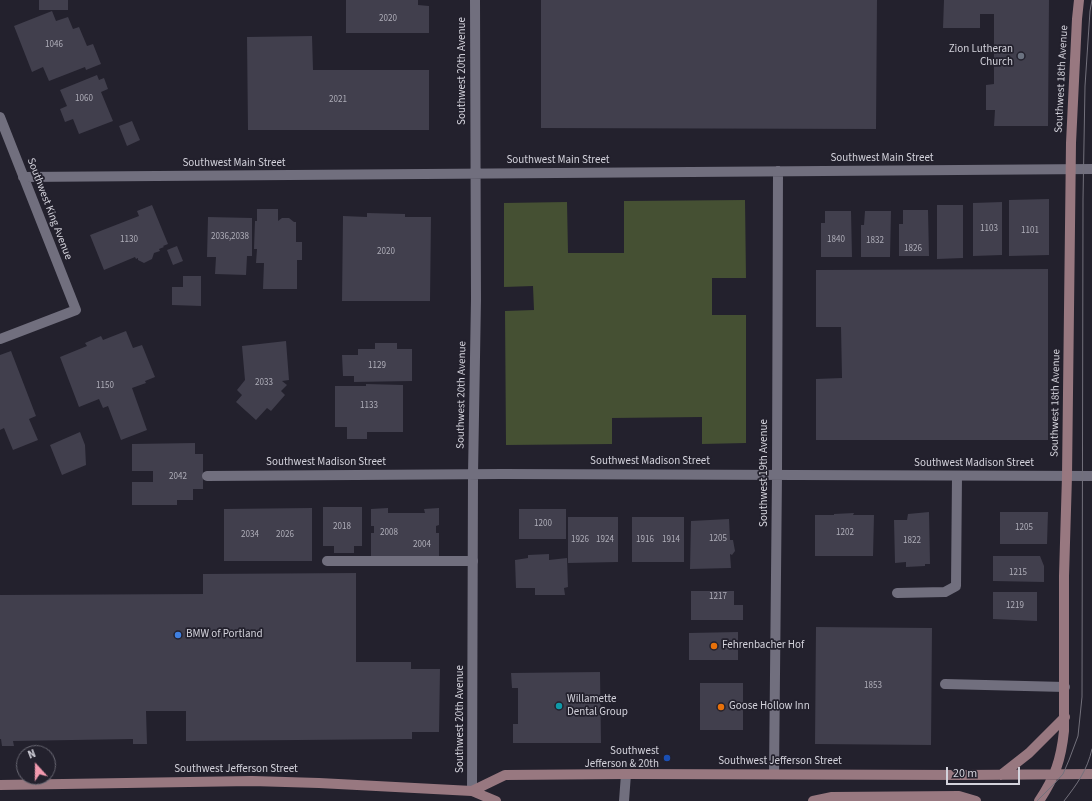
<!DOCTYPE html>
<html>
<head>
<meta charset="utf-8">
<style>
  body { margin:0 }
  #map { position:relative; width:1092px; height:801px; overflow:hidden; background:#23212d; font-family:"Source Sans 3",sans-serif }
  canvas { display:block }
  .north { position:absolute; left:16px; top:745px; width:40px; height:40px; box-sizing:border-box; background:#23212d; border:1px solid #696873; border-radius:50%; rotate:339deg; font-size:11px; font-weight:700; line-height:16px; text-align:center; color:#d3d2db }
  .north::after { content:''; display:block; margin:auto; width:14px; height:18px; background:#f29aaf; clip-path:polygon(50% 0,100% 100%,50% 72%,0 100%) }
  .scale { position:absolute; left:946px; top:767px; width:74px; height:18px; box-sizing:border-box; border:2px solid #d3d2db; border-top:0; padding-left:5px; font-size:12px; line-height:14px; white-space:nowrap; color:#d3d2db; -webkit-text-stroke:3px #23212d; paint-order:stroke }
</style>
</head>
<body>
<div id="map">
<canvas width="1092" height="801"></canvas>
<div class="north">N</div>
<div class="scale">20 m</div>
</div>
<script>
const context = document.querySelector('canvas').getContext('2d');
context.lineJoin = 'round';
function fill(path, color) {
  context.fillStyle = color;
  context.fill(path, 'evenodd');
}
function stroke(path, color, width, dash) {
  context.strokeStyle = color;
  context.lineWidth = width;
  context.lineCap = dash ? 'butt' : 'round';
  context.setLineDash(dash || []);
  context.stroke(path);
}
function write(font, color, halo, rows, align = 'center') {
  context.font = font + ' "Source Sans 3",sans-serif';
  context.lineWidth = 3.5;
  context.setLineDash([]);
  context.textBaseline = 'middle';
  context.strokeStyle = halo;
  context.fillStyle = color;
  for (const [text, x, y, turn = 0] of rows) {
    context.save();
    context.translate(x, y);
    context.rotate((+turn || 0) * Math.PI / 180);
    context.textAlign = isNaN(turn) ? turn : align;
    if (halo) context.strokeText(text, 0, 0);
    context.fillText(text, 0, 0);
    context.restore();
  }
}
fill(new Path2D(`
  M745 200 746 278H712V315H746V443L702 444V417L612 418V444L506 445 505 311 534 310 533 286 504 287V203L567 202 568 253H624V201Z`), '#455033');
fill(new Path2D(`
  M39 0H68V10H39Z
  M346 0H418V5L429 6V33H346Z
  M541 0H877L876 129 541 128Z
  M944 0H1049L1048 126H994L995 110H986V85L994 84V14H980V28H943Z
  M52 11 56 21 68 17 73 29 79 27 87 46 93 44 101 64 86 70 85 67 49 81 43 67 32 72 14 26Z
  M312 36 313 70H429V130H248L247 37Z
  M97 75 99 80 104 78 108 89 101 92 113 121 79 134 73 119 65 122 60 109 67 106 60 90Z
  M132 121 140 140 127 146 119 126Z
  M1049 199V255L1009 256V200Z
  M1002 202V255L973 256V203Z
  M152 205 168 244 163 246 164 247 159 249 160 251 154 253 152 259 144 263 138 260V258L136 259 135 257 104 270 90 235 139 216 137 211Z
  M937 205H963V258L937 259Z
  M257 209H278V221L282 218H289L294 222H296V242H302V260H297V289H263L264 263H256L257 249H254L255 221H257Z
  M903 210H928L929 256H899V224H903Z
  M825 211H851L852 257H821V223H825Z
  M865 211H891L890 257H861V225H864Z
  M367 213 405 214V217H431L430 301H342L343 216 367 217Z
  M208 217 252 218V256H247L246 275 215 274 216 257H207Z
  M177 246 183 261 173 265 167 250Z
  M1048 269V440H816V379L842 378 841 327H816V270Z
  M183 276H201V306L172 305V287H183Z
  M126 331 133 348 142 345 155 377 145 381 146 383 132 388 147 430 121 440 108 406 103 408 99 399 79 407 60 357 87 346 85 343 101 336 103 340Z
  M286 341 289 380 282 381 287 385 281 391 285 395 271 411 267 408 256 420 236 402 242 395 237 390 245 380 242 346Z
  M375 343H397V349H412V381L354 382V376H343L342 355H358V349H375Z
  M11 351 36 416 29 419 38 440 13 450 4 428 0 430V355Z
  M366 384 403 385V432H367V439H347V427H335V386H366Z
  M80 432 85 445 86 465 62 475 50 445Z
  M195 443V454H203V489H193V500H177V505H132V482H153V471H132V444Z
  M323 507H362V546H354V553H334V546H323Z
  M312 508V561H224V509Z
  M388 508V513H425L424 509 439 508V525L436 526V533H439V557H371V533H374V526H371V509Z
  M519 509H566V539H519Z
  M929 512 930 564H925V566L906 567V562L895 563 894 520H907L908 514Z
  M1000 512H1048L1047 544H1000Z
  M854 513 853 515H874L873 556H815V515H834V514Z
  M568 517H618V562L568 563Z
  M632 517H684V562H632Z
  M729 519 730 540H733L735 551 732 555 730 554 731 568 690 569 691 521Z
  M549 554V560L567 558 568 587 564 588 565 595H535V588H516L515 560 528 558V555Z
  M993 556H1040L1044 566V582L993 581Z
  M356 573V662H411V669H440L439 732H412V739L186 741V711H146L147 744H133V739L13 741 14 746H2L1 739H0V595L203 594V574Z
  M691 591H734V605H743V620H691Z
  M993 592H1037V621L993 619Z
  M816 627 932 628 931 745 815 744Z
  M738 632V660H689V633Z
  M600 672 601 743H513V724H518V688H512L511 673Z
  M700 683H743V730H700Z`), '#413f4d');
stroke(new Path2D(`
  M327 561H473
  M897 593 945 592 956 586 957 476
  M945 684 1065 687`), '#716f7e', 10);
stroke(new Path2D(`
  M0 117 76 310 0 339
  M23 177 1092 169
  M207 476 502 474 1092 476
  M774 774 777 475 778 171
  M472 791 473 474 476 299 475 0
  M624 801 626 774`), '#716f7e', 10);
stroke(new Path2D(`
  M1001 775 1029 753 1065 717
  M0 785 252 781 319 783 472 791 496 801
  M472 791 505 775 626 774 964 775 1092 774
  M813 801 832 797 959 796 976 801
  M1039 801C1055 777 1061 760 1064 731V576L1067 476 1071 143 1077 19 1079 0`), '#987880', 10);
stroke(new Path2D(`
  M1037 801 1054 784 1063 774 1069 760 1078 736 1082 697 1083 199 1085 86 1090 11 1092 0
  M1064 801C1077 784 1087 771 1092 749`), '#73717c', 1);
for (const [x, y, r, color] of [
  [1021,56,4,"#6b7280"],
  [178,635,4,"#3f7fe0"],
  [714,646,4,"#e8710a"],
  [559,706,4,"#0f9aa8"],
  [721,707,4,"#e8710a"],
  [667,758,4,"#1a4fb4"]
]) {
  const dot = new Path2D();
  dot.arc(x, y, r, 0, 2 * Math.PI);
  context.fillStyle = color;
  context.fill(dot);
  stroke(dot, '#23212d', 1.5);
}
write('9px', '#aeadb8', null, [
  ["2020",388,19],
  ["1046",54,45],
  ["1060",84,99],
  ["2021",338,100],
  ["1103",989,229],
  ["1101",1030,231],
  ["2036,2038",230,237],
  ["1130",129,240],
  ["1840",836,240],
  ["1832",875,241],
  ["1826",913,249],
  ["2020",386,252],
  ["1129",377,366],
  ["2033",264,383],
  ["1150",105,386],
  ["1133",369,406],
  ["2042",178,477],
  ["1200",543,524],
  ["2018",342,527],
  ["1205",1024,528],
  ["2008",389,533],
  ["1202",845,533],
  ["2034",250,535],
  ["2026",285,535],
  ["1205",718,539],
  ["1926",580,540],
  ["1924",605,540],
  ["1916",645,540],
  ["1914",671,540],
  ["1822",912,541],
  ["2004",422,545],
  ["1215",1018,573],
  ["1217",718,597],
  ["1219",1015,606],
  ["1853",873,686]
]);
write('11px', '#d3d2db', '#23212d', [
  ["Zion Lutheran",1013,50,"right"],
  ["Church",1013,63,"right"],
  ["BMW of Portland",186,635],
  ["Fehrenbacher Hof",722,646],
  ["Willamette",567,700],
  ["Dental Group",567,713],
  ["Goose Hollow Inn",729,707],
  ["Southwest",659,752,"right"],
  ["Jefferson & 20th",659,765,"right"]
], 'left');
write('11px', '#d3d2db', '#23212d', [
  ["Southwest 20th Avenue",463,71,-90],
  ["Southwest 18th Avenue",1062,79,-87],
  ["Southwest Main Street",882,159],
  ["Southwest Main Street",558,161],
  ["Southwest Main Street",234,164],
  ["Southwest King Avenue",49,209,69],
  ["Southwest 20th Avenue",462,395,-89],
  ["Southwest 18th Avenue",1056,403,-89],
  ["Southwest Madison Street",650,462],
  ["Southwest Madison Street",326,463],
  ["Southwest Madison Street",974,464],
  ["Southwest 19th Avenue",765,473,-90],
  ["Southwest 20th Avenue",461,719,-90],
  ["Southwest Jefferson Street",780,762],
  ["Southwest Jefferson Street",236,770]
]);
</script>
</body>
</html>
